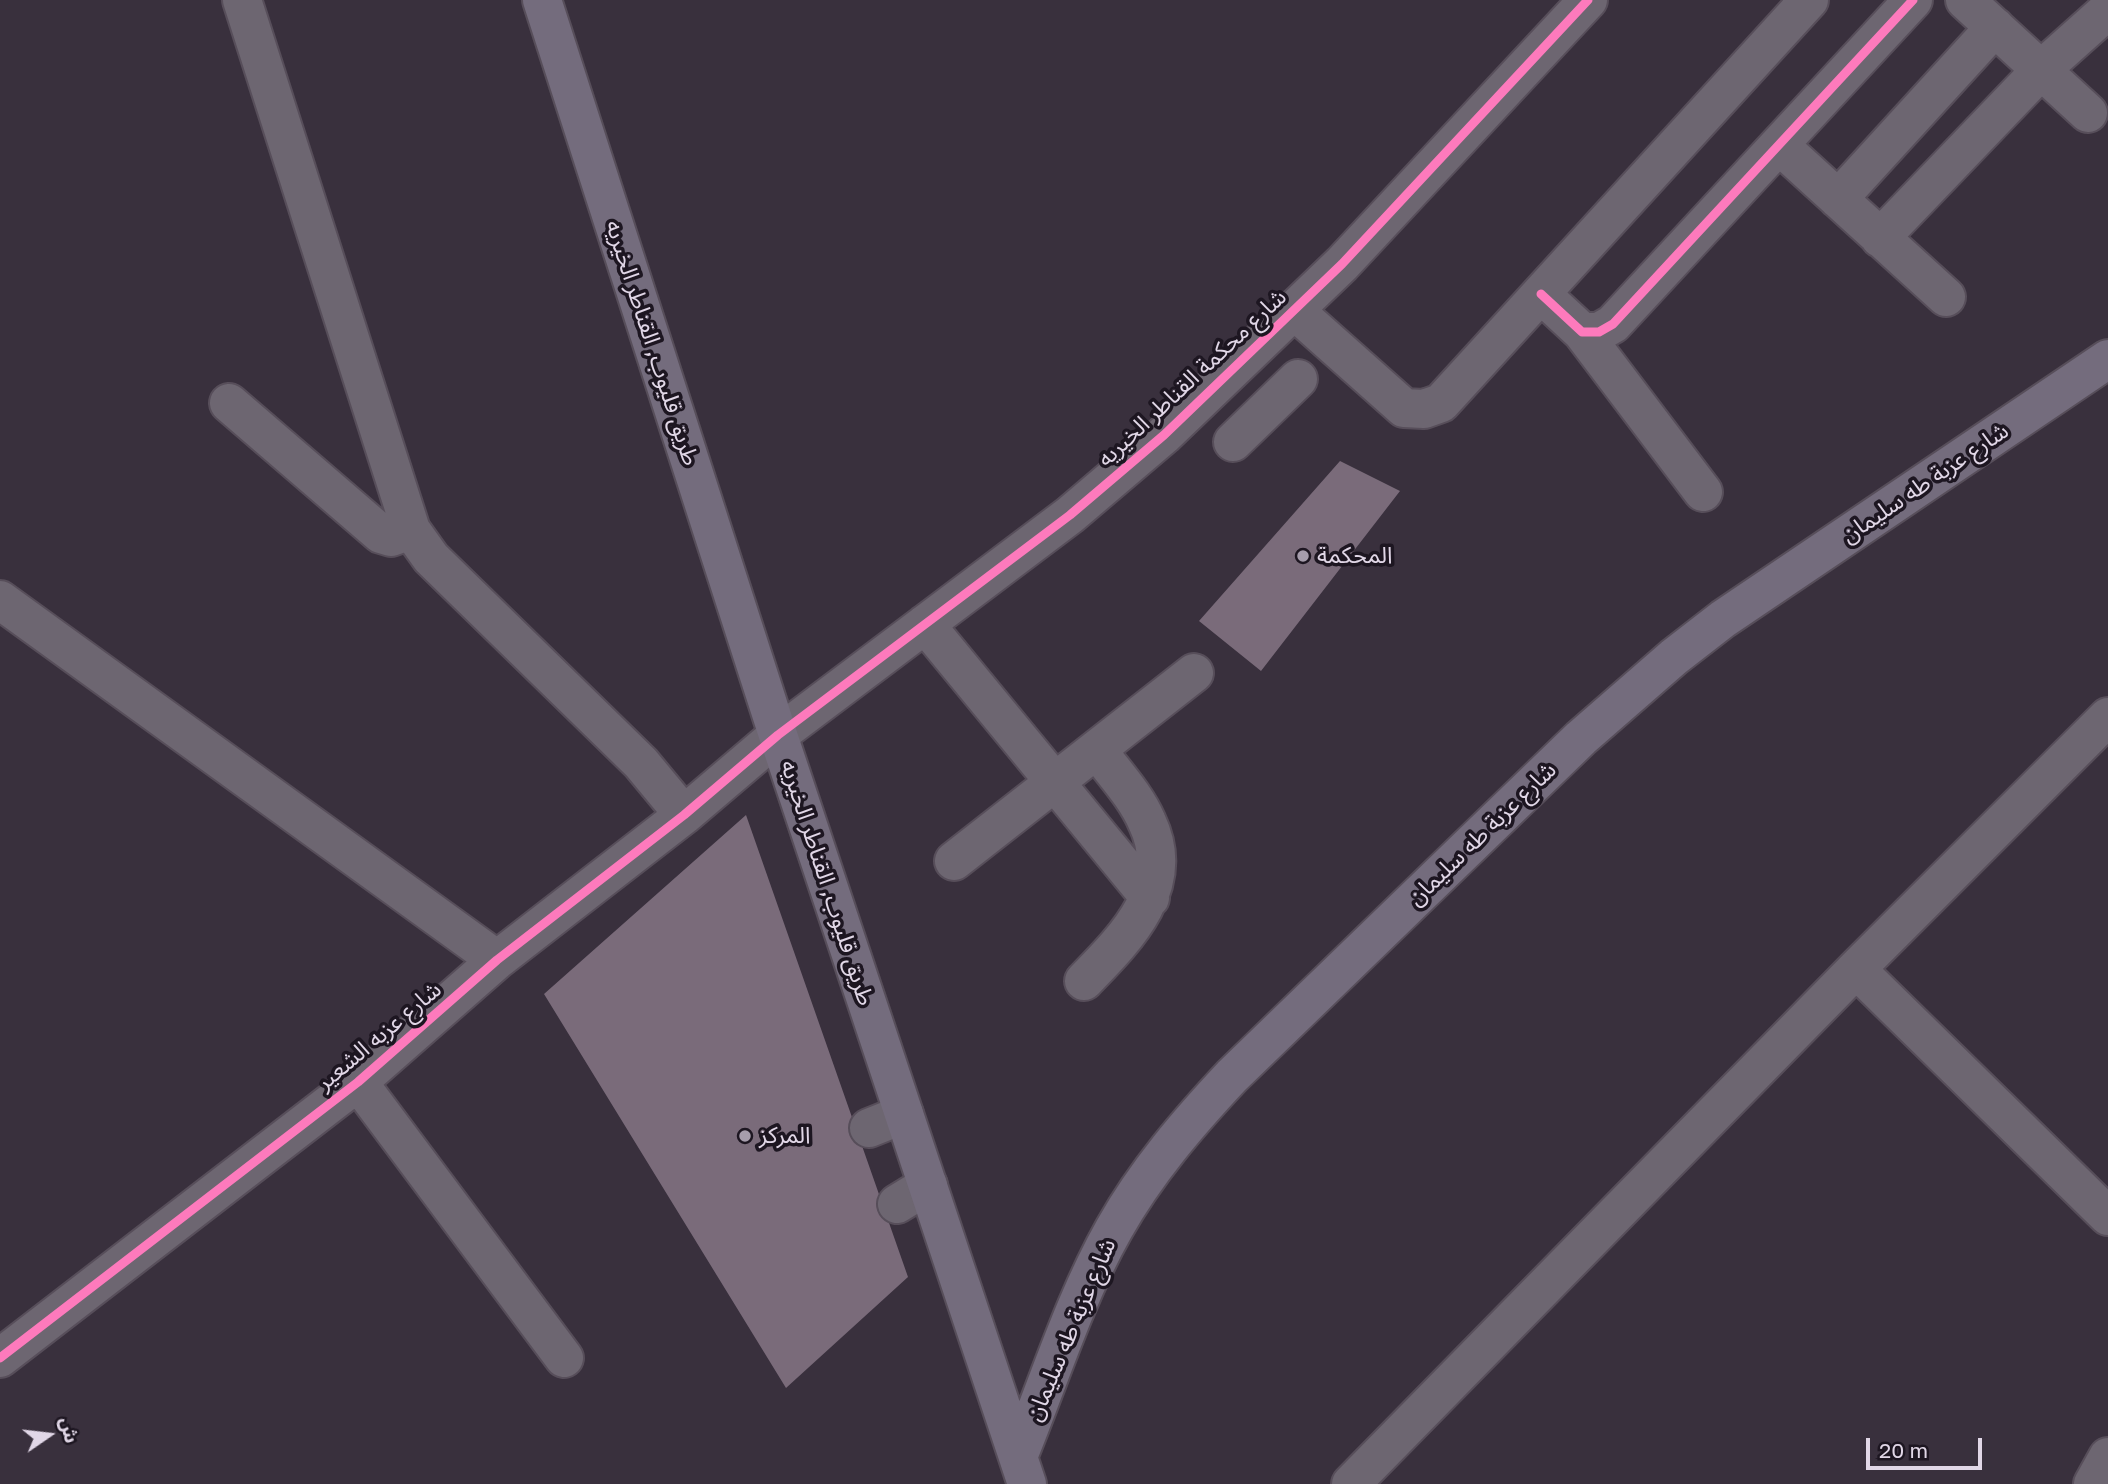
<!DOCTYPE html>
<html>
<head>
<meta charset="utf-8">
<style>
  body { margin:0 }
  #map { position:relative; width:2108px; height:1484px; overflow:hidden; background:#39303d; font-family:"Golos Text","Noto Sans Arabic",sans-serif }
  canvas { display:block }
  .north { position:absolute; left:14px; top:1400px; width:70px; height:70px; -webkit-text-stroke:5px #1d1621; paint-order:stroke; rotate:76deg; font-size:19px; font-weight:700; line-height:28px; text-align:center; color:#e1d7e7 }
  .north::after { content:''; display:block; margin:auto; width:24px; height:32px; background:#e1d7e7; clip-path:polygon(50% 0,100% 100%,50% 72%,0 100%) }
  .scale { position:absolute; left:1866px; top:1438px; width:116px; height:32px; box-sizing:border-box; border:4px solid #e1d7e7; border-top:0; padding-left:9px; font-size:21px; line-height:24px; white-space:nowrap; color:#e1d7e7; -webkit-text-stroke:5px #1d1621; paint-order:stroke }
</style>
</head>
<body>
<div id="map">
<canvas width="2108" height="1484"></canvas>
<div class="north">ش</div>
<div class="scale">20 m</div>
</div>
<script>
const context = document.querySelector('canvas').getContext('2d');
context.lineJoin = 'round';
function fill(path, color) {
  context.fillStyle = color;
  context.fill(path, 'evenodd');
}
function stroke(path, color, width, dash) {
  context.strokeStyle = color;
  context.lineWidth = width;
  context.lineCap = dash ? 'butt' : 'round';
  context.setLineDash(dash || []);
  context.stroke(path);
}
function write(font, color, halo, rows, align = 'center') {
  context.font = font + ' "Golos Text","Noto Sans Arabic",sans-serif';
  context.lineWidth = 7;
  context.setLineDash([]);
  context.textBaseline = 'middle';
  context.strokeStyle = halo;
  context.fillStyle = color;
  for (const [text, x, y, turn = 0] of rows) {
    context.save();
    context.translate(x, y);
    context.rotate((+turn || 0) * Math.PI / 180);
    context.textAlign = isNaN(turn) ? turn : align;
    if (halo) context.strokeText(text, 0, 0);
    context.fillText(text, 0, 0);
    context.restore();
  }
}
fill(new Path2D(`
  M1340 461 1400 491 1261 671 1199 621Z
  M746 815 908 1277 786 1388 544 994Z`), '#7a6b7a');
const minor = new Path2D(`
  M242 0 411 530 431 558 641 763 684 815
  M1965 0 2088 113
  M1779 145 1946 297
  M1838 199 1995 27
  M1880 238 2042 69 2108 10
  M1541 294 1582 332H1599L1613 324 1913 0
  M1295 311 1404 408 1424 409 1441 403 1809 0
  M1582 332 1703 492
  M229 403 381 534 391 537 411 530
  M1233 442 1298 379
  M0 600 497 960
  M925 624 1150 898
  M954 861 1194 673
  M1856 969 2108 1216
  M1084 981C1125 939 1178 887 1147 822 1136 796 1114 773 1097 750
  M358 1082 564 1358
  M869 1128 904 1114
  M897 1204 928 1185
  M0 1358 358 1082 497 960 684 815 778 735 1070 515 1164 435 1342 264 1588 0
  M1351 1484 1856 969 2108 717
  M2093 1484 2108 1457`);
const major = new Path2D(`
  M542 0 778 735 1027 1484
  M1018 1457C1049 1381 1074 1300 1114 1229 1146 1172 1188 1123 1232 1076L1581 738 1674 657 1723 619 2108 359`);
stroke(minor, '#574e5a', 42);
stroke(major, '#574e5a', 42);
stroke(minor, '#6d6671', 38);
stroke(major, '#746c7d', 38);
stroke(new Path2D(`
  M1541 294 1582 332H1599L1613 324 1913 0
  M0 1358 358 1082 497 960 684 815 778 735 1070 515 1164 435 1342 264 1588 0`), '#fd7abc', 9);
for (const [x, y, r, color] of [
  [1303,556,7,"#a69dac"],
  [745,1136,7,"#a69dac"]
]) {
  const dot = new Path2D();
  dot.arc(x, y, r, 0, 2 * Math.PI);
  context.fillStyle = color;
  context.fill(dot);
  stroke(dot, '#1d1621', 2.5);
}
write('23px', '#e1d7e7', '#1d1621', [
  ["طريق قليوب, القناطر الخيريه",652,343,72],
  ["شارع محكمة القناطر الخيريه",1192,378,-43],
  ["شارع عزبة طه سليمان",1925,483,-34],
  ["شارع عزبة طه سليمان",1482,834,-44],
  ["طريق قليوب, القناطر الخيريه",827,883,72],
  ["شارع عزبه الشعير",379,1036,-40],
  ["شارع عزبة طه سليمان",1071,1330,-67]
]);
write('23px', '#e1d7e7', '#1d1621', [
  ["المحكمة",1317,556],
  ["المركز",759,1136]
], 'left');
</script>
</body>
</html>
